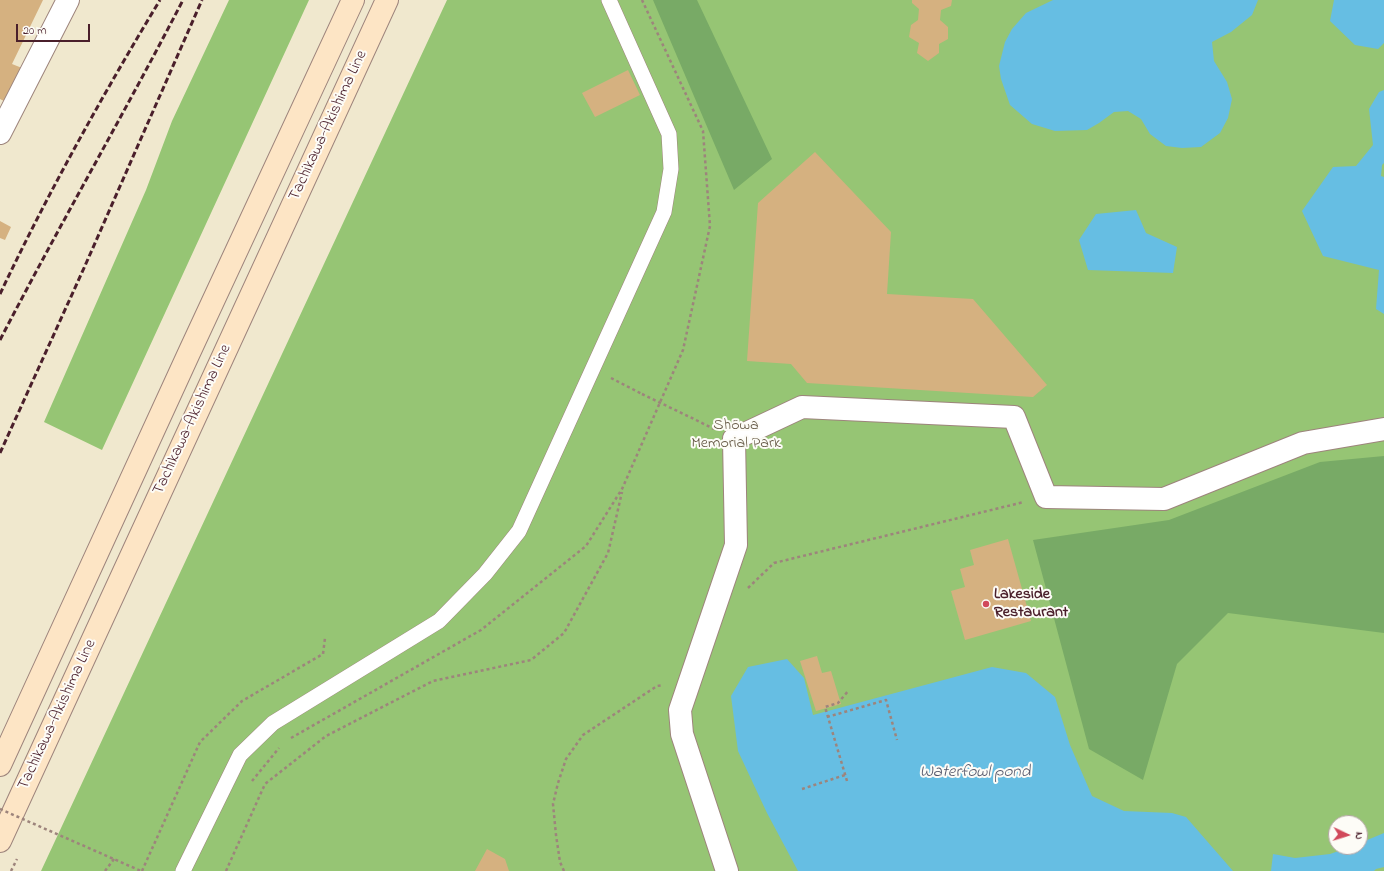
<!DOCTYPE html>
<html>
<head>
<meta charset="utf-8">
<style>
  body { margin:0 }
  #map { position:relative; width:1384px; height:871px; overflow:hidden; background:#f0e8ce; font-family:"Indie Flower",sans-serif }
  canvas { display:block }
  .north { position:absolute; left:1328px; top:815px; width:40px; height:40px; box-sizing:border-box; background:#fdfcf7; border:1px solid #b5a4a5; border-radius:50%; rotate:94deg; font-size:11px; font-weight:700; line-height:16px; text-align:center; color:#4a1f2b }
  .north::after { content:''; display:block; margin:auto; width:14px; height:18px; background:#d1495b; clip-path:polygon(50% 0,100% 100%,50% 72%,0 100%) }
  .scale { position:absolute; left:16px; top:24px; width:74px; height:18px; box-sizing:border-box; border:2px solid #4a1f2b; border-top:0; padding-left:5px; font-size:12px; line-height:14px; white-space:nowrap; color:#4a1f2b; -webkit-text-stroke:3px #fdfcf7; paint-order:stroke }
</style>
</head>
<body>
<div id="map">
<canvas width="1384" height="871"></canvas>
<div class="north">N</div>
<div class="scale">20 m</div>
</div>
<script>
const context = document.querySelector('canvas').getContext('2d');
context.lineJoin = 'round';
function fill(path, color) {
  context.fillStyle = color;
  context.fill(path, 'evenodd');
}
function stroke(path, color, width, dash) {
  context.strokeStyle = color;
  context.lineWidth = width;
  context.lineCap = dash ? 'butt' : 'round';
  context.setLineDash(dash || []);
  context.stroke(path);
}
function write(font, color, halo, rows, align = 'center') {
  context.font = font + ' "Indie Flower",sans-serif';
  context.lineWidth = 4;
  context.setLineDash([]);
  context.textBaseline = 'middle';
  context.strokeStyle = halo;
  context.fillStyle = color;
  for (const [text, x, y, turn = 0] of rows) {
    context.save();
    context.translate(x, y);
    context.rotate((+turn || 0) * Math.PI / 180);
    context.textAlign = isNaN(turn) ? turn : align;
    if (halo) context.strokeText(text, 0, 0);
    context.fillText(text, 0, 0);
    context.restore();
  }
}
fill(new Path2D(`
  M229 0H309L102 450 44 422 146 190 172 121Z
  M447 0H1384V871H41ZM1336 823H1360V847H1336Z`), '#96c574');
fill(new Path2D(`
  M653 0H697L772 159 734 190Z
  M1384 456V633L1228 613 1177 664 1143 780 1089 749 1033 540 1169 520 1320 462Z`), '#78aa66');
fill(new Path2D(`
  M1053 0H1258L1252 15 1231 32 1212 42 1214 61 1227 82 1232 99 1228 118 1220 133 1201 147 1182 148 1166 146 1150 134 1141 119 1128 111 1114 112 1099 123 1087 130 1055 131 1032 124 1010 105 1001 79 999 66 1005 42 1012 29 1026 13Z
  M1334 0H1384V43L1378 49 1355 45 1330 21Z
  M1384 90V163L1382 165 1381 176 1384 177V314L1376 309 1379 270 1323 256 1302 211 1333 167 1356 166 1373 145 1369 109 1379 92Z
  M1136 210 1146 233 1177 247 1173 273 1088 270 1079 240 1096 214Z
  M787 659 804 678 813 715 992 667 1026 673 1055 697 1070 745 1092 796 1124 811 1172 813 1186 817 1233 871H798L767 813 738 751 731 696 748 667Z
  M1384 833V867L1376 869 1374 871H1271L1273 854 1295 858 1330 854 1350 847H1360V843Z`), '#66bee3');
fill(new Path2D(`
  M0 0H43L12 64 27 70 10 104 0 99Z
  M912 0H952L951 6 941 10 940 20 948 27V39L939 44V53L928 61 917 53 919 43 909 37 911 25 918 20 919 9 912 3Z
  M628 70 640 95 595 117 582 93Z
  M815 152 891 232 887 294 973 299 1047 385 1033 397 807 383 791 364 747 361 758 203Z
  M0 221 11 227 5 240 0 238Z
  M1008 539 1031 621 965 640 951 591 965 587 960 569 974 565 970 550Z
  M817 656 822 673 831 671 841 704 816 711 800 661Z
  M487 849 505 859 509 871H475Z`), '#d5b180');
const lane = new Path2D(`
  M183 871 240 755 273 723 439 621 485 574 519 531 664 212 671 169 669 134 609 0`);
const street = new Path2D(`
  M0 133 68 0
  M727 871 682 734 680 710 736 545 734 439 802 407 1014 417 1046 497 1164 499 1303 443 1384 429`);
const secondary = new Path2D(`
  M0 765 189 353 353 0
  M0 841 387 0`);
stroke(lane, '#9d847c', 16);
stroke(street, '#9d847c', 24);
stroke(secondary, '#9d847c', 24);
stroke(new Path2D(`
  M611 378 642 394
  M696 420 714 429
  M748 588 774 563 1024 502
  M827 717 886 700 897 740
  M291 738 481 630 586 546 622 489 683 350 710 226 703 131 642 0
  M252 781 279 748
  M847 781 825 707 838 703 849 690
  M802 789 845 775
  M11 871 17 859
  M105 871 114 859
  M142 871 200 742 242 701 323 654 325 638
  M226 871 265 784 326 736 433 681 531 660 564 633 608 553 622 492
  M564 871 560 862 556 835 553 804 558 783 566 759 583 735 657 686 663 685`), '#9d847c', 2.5, [3, 3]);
stroke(lane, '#fff', 15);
stroke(street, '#fff', 22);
stroke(secondary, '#fde5c5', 22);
stroke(new Path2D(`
  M0 294C48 193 102 96 160 0
  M0 340C59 226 124 114 183 0
  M0 453 84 268 202 0`), '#4a1f2b', 3, [6, 3]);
stroke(new Path2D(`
  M642 394 696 420
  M0 809 141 871`), '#9d847c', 2.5, [3, 3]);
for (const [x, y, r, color] of [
  [986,604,4,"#d1495b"]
]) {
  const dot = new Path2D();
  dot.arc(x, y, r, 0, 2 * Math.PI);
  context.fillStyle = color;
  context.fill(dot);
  stroke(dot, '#fdfcf7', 1.5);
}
write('16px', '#4a1f2b', '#fdfcf7', [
  ["Tachikawa-Akishima Line",329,126,-65],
  ["Tachikawa-Akishima Line",193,420,-65],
  ["Tachikawa-Akishima Line",58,715,-65]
]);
write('16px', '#655945', '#fdfcf7', [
  ["Shōwa",736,426],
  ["Memorial Park",736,444]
]);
write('bold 16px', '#4a1f2b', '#fdfcf7', [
  ["Lakeside",994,595],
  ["Restaurant",994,613]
], 'left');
write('italic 17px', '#54576b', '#fdfcf7', [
  ["Waterfowl pond",975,773]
]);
</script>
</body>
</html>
